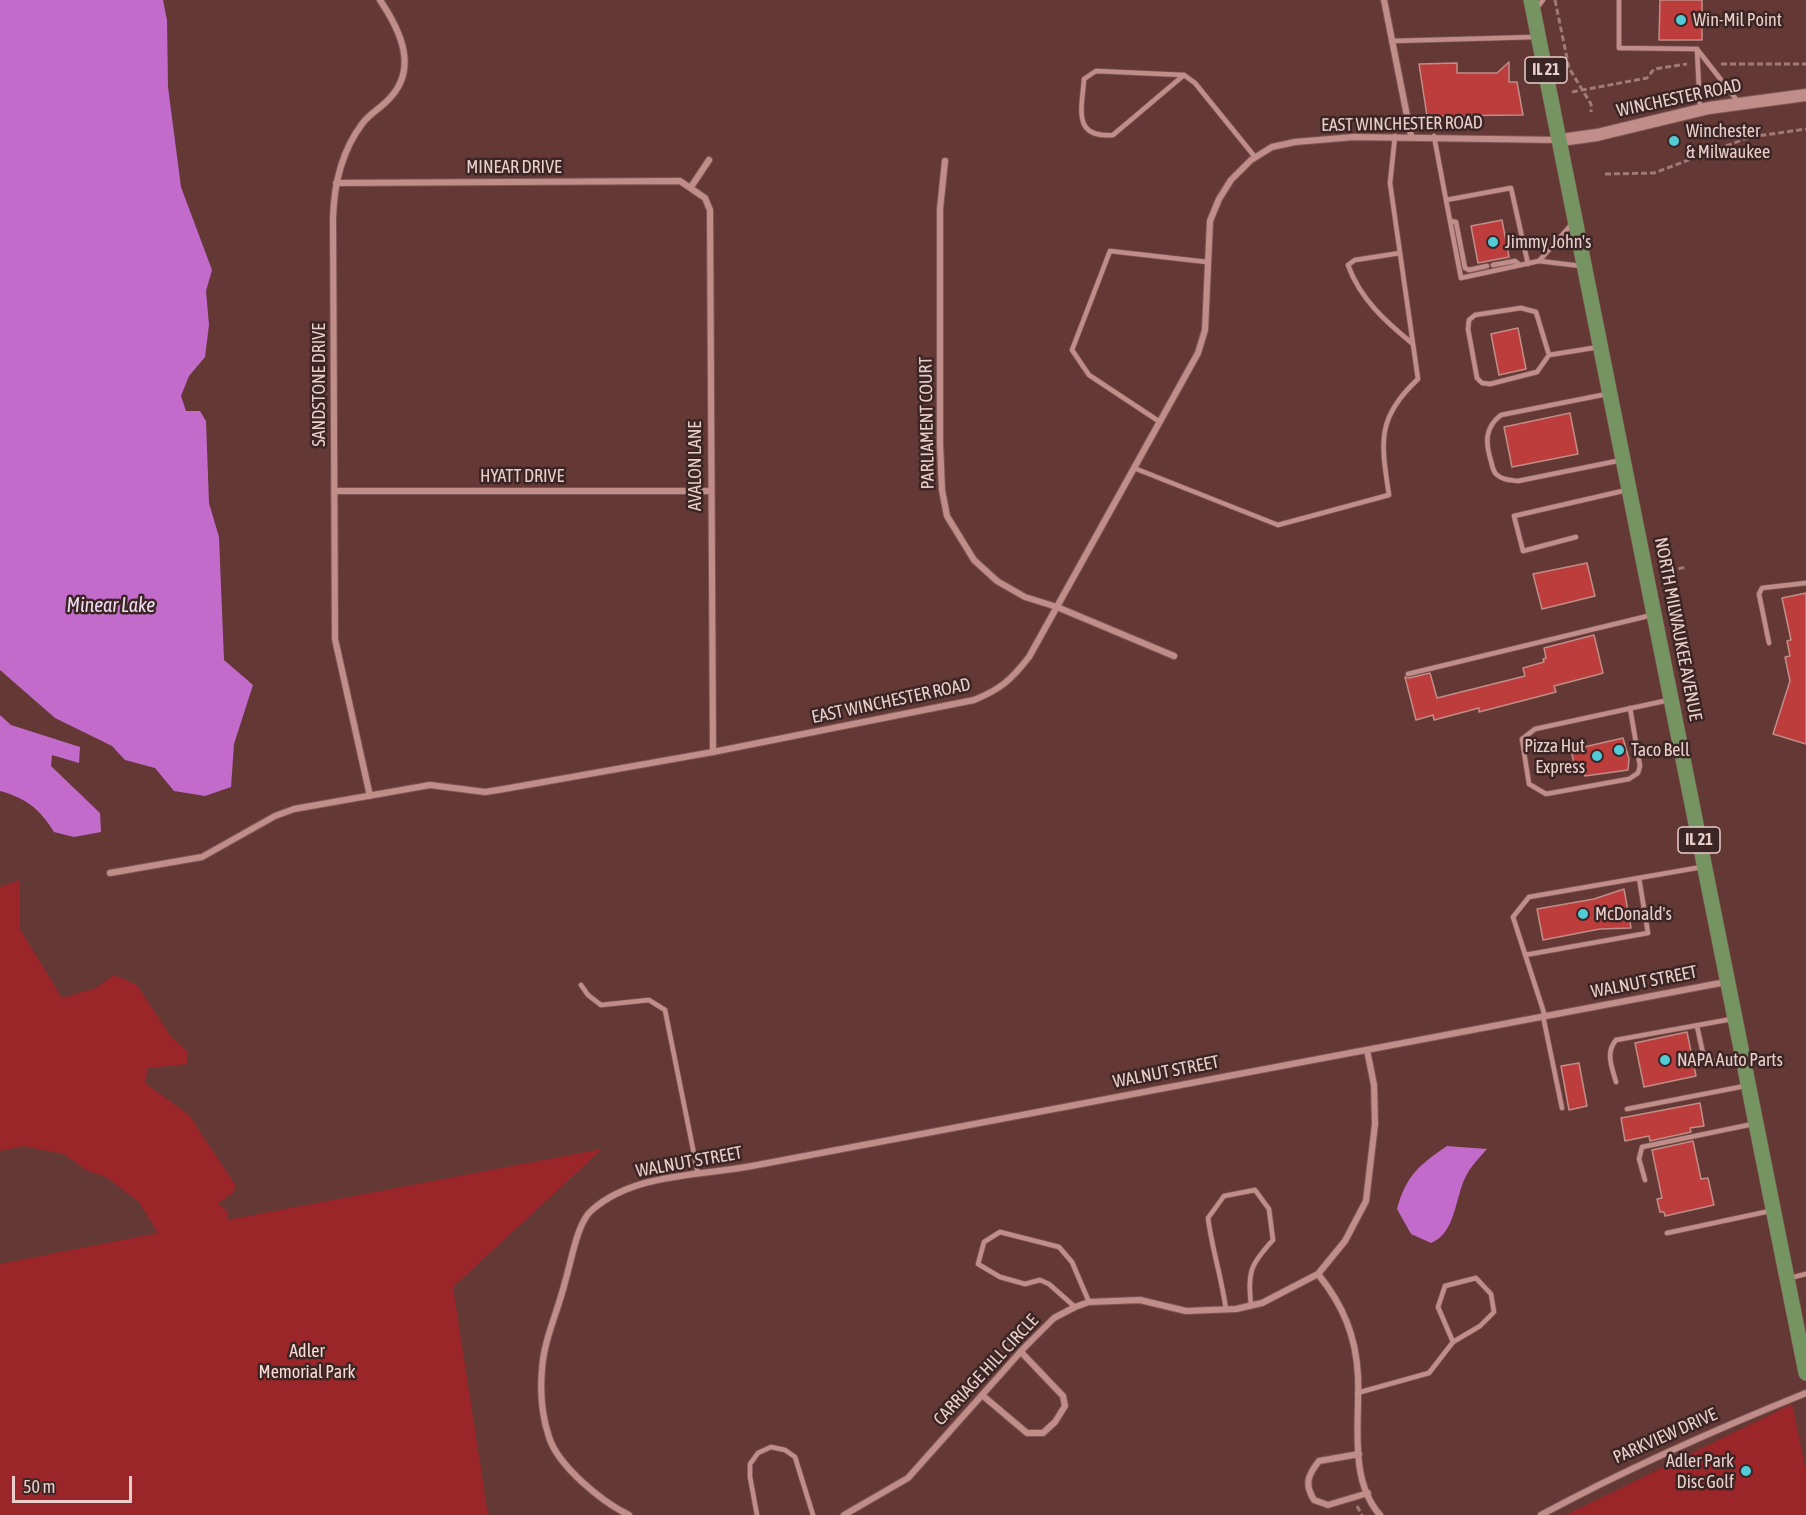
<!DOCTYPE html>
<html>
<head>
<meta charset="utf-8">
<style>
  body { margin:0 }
  #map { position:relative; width:1806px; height:1515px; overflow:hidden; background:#643835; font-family:"Asap Condensed",sans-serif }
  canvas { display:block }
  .scale { position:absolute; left:12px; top:1476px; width:120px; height:27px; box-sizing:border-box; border:3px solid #eacecb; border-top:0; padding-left:8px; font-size:18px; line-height:21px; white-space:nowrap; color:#eacecb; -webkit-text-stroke:4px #3b2625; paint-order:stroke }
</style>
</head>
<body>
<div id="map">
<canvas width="1806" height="1515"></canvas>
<div class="scale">50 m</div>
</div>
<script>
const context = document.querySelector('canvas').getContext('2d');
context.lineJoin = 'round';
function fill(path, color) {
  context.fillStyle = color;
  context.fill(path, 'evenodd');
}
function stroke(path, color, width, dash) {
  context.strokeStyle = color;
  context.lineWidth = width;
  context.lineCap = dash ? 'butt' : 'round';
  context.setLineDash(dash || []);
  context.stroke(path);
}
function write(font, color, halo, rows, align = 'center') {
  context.font = font + ' "Asap Condensed",sans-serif';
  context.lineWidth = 5;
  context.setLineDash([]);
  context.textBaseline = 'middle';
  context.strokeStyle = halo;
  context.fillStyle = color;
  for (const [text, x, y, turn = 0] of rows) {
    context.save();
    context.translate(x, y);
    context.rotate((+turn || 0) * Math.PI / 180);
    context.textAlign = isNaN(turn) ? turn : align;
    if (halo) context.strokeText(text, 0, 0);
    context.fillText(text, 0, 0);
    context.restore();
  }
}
fill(new Path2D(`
  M20 880V929L62 998 96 988 114 975 137 985 172 1038 187 1051V1064L148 1068 145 1083 189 1115 236 1186 233 1193 218 1203 228 1212 227 1220 602 1149 453 1287 488 1515H0V1264L158 1233 139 1202 106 1177 86 1170 64 1154 23 1146 0 1151V887Z
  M1792 1404 1806 1471V1515H1566Z`), '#9b2629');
fill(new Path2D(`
  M0 0H163L167 20 168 87 181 187 212 270 206 291 209 325 205 357 189 376 181 396 186 411H200L206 421 209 503 219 537 224 660 253 685 234 744 231 787 205 796 174 791 155 768 125 760 112 746 55 718 0 670Z
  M0 715 11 725 80 747 79 763 52 755 51 766 100 813 101 832 74 837 54 832C40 809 26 798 0 791Z
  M1447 1146 1487 1149C1480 1157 1471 1166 1466 1176 1455 1197 1456 1233 1431 1243L1411 1234 1397 1209C1406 1176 1419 1165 1447 1146Z`), '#c36bca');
const building = new Path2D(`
  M1660 0H1702V40H1659Z
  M1509 62V82H1517L1523 115 1427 116 1419 64 1457 63V73H1497Z
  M1502 220 1509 257 1478 263 1471 226Z
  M1518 328 1526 369 1499 375 1491 334Z
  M1570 413 1578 454 1512 467 1504 427Z
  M1587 563 1595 596 1542 609 1533 574Z
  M1806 593V744L1773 734 1790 681 1785 657 1790 656 1787 641 1791 640 1782 598Z
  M1594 635 1603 673 1600 674 1554 686 1556 692 1479 712V708L1434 720 1433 715 1416 720 1405 677 1409 678 1430 673 1437 698 1525 676 1523 668 1544 662 1543 659 1546 658 1544 648Z
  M1623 738 1629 759 1628 770 1585 776 1582 762 1574 763 1571 750Z
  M1624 889 1631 928 1600 929 1543 940 1537 909 1594 899Z
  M1687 1032 1696 1076 1644 1087 1635 1043Z
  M1579 1063 1587 1106 1569 1110 1561 1066Z
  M1700 1103 1704 1126 1690 1128 1691 1132 1650 1141 1649 1136 1625 1141 1621 1118Z
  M1693 1141 1701 1179 1708 1178 1714 1205 1665 1216 1664 1212H1660L1657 1199 1662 1198 1652 1150Z`);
fill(building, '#bd3d3d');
stroke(building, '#c08d88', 1.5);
const lane = new Path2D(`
  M1619 0V48L1697 49
  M1537 8 1543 0
  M1392 41 1536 37
  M1697 49 1739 103
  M1697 49 1700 109
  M1184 75 1113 135C1072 138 1082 109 1084 79L1096 71 1184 75 1195 83 1255 157
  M1434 136 1446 200 1511 188 1528 264
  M1446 200 1461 278 1539 261 1581 266
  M1450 221 1456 222 1465 268 1469 270 1487 266
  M1400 253 1355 260 1348 265C1360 299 1386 322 1413 344
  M1539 261 1571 225
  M1493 265 1515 261 1520 265
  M1549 355 1536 312 1521 308 1475 315 1469 320 1468 329 1477 378 1482 383 1490 384 1537 372 1549 355 1599 347
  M1607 394 1501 415C1485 427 1485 442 1491 461 1492 465 1493 471 1496 474 1502 480 1510 480 1518 481L1622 460
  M1160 422 1089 375 1072 350 1110 251 1207 262
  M1134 468 1278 525 1389 495C1381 442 1376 418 1418 379L1390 183 1395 136
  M1576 537 1523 551 1514 516 1627 490
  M1769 643 1759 594 1762 588 1806 583
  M1408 674 1652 615
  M1630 708 1640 766 1638 773 1629 779 1546 794 1529 784 1522 739 1535 729 1669 700
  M1525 955 1648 933 1639 878
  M581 985 588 995 601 1005 649 1000 665 1010 698 1174
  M1543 1016 1562 1108
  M1545 1016 1513 917 1529 897 1702 867
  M1697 1026 1704 1058 1708 1062 1741 1057
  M1616 1082C1612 1067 1605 1053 1616 1040L1732 1019
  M1627 1109 1745 1086
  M1645 1180 1639 1159 1642 1147 1753 1124
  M1667 1233 1770 1211
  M1790 1278 1806 1274
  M1075 1307 1049 1284 1040 1280 1025 1284 1000 1277 978 1264 984 1242 1000 1232 1059 1247 1072 1262 1089 1302
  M1226 1310C1222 1279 1212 1249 1208 1218L1224 1196 1255 1190 1269 1209 1273 1240C1249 1266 1248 1272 1251 1306
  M1357 1393 1429 1373 1453 1342 1480 1326 1494 1312 1491 1294 1476 1278 1445 1286 1438 1307 1453 1342
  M757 1515 750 1477V1464L758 1453 771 1447 785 1450 795 1457 813 1515`);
const street = new Path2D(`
  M1384 0 1411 136
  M945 161 940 209V443L942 490 947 516 974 560 997 581 1025 597 1057 607 1174 656
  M336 183 680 181 705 198 710 210 713 752
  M691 187 709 160
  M334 491H710
  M370 796 335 639 333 218C334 184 341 152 362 124 369 114 381 108 389 99 419 68 400 30 380 0
  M110 873 202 857 275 816 294 809 430 785 485 792 504 789 713 752 974 700C1001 689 1011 680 1029 657L1198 353 1205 330 1210 221 1219 199 1231 180 1251 160 1272 147 1295 142 1354 137 1557 140
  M1318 1274C1343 1305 1356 1336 1358 1376 1360 1420 1348 1479 1380 1515
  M982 1395 1027 1433H1043L1055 1422 1065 1406 1063 1396 1021 1352
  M1359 1454 1319 1461C1308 1475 1304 1484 1314 1500L1328 1505 1368 1493
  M629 1515C602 1502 558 1466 549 1437 542 1416 540 1391 542 1369 544 1339 558 1311 565 1282 571 1263 577 1222 592 1210 634 1173 699 1176 752 1166L1726 982
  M844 1515 908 1478 1023 1349 1054 1318 1075 1307 1089 1302 1140 1300 1186 1311 1236 1309 1262 1303 1318 1274 1345 1241 1366 1201 1375 1124 1374 1085 1367 1050
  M1541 1515C1628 1468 1714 1430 1806 1393`);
const secondary = new Path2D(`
  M1561 140 1597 135 1709 108 1806 95`);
const primary = new Path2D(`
  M1531 0 1806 1373`);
stroke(lane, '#7b5655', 6);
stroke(street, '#7b5655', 8);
stroke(secondary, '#7b5655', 14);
stroke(primary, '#7b5655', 16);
stroke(new Path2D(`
  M1555 0 1569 68 1591 104V112
  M1721 64H1806
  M1572 92 1647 78 1654 69 1687 64
  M1605 174 1654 173 1750 137 1806 129
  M1661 573 1686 567
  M1357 1506 1362 1515`), '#9f7a77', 3, [6, 3]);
stroke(lane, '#c08d89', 4.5);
stroke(street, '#c08d89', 6);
stroke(secondary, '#c08d89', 12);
stroke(primary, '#769462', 15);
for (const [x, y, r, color] of [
  [1681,20,6,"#52cbd7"],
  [1674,141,6,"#52cbd7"],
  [1493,242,6,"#52cbd7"],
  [1619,750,6,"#52cbd7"],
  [1597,756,6,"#52cbd7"],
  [1583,914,6,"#52cbd7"],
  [1665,1060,6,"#52cbd7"],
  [1746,1471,6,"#52cbd7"]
]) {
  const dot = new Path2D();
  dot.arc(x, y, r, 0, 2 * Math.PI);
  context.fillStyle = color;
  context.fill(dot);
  stroke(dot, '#3b2625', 2);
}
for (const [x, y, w] of [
  [1546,70,42],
  [1699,840,42]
]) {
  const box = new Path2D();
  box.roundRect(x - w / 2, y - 13, w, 26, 4.5);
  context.fillStyle = '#3b2625';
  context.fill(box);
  stroke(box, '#eacecb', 1.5);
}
write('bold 16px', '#eacecb', null, [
  ["IL 21",1546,70],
  ["IL 21",1699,840]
]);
write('18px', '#eacecb', '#3b2625', [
  ["Win-Mil Point",1693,20],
  ["Winchester",1686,131],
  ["& Milwaukee",1686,152],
  ["Jimmy John's",1505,242],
  ["Pizza Hut",1585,746,"right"],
  ["Express",1585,767,"right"],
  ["Taco Bell",1631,750],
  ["McDonald's",1595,914],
  ["NAPA Auto Parts",1677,1060],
  ["Adler Park",1734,1461,"right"],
  ["Disc Golf",1734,1482,"right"]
], 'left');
write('18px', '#eacecb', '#3b2625', [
  ["WINCHESTER ROAD",1679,98,-12],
  ["EAST WINCHESTER ROAD",1402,124,-1],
  ["MINEAR DRIVE",514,167],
  ["SANDSTONE DRIVE",319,385,-90],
  ["PARLIAMENT COURT",927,423,-91],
  ["AVALON LANE",695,466,-90],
  ["HYATT DRIVE",522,476],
  ["NORTH MILWAUKEE AVENUE",1678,629,79],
  ["EAST WINCHESTER ROAD",891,701,-12],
  ["WALNUT STREET",1644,982,-11],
  ["WALNUT STREET",1166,1072,-11],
  ["WALNUT STREET",689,1162,-10],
  ["CARRIAGE HILL CIRCLE",986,1370,-47],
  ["PARKVIEW DRIVE",1665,1436,-24]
]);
write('18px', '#fcdad6', '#3b2625', [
  ["Adler",307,1351],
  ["Memorial Park",307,1372]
]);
write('italic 20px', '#f2dcf3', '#3b2625', [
  ["Minear Lake",111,606]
]);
</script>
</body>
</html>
